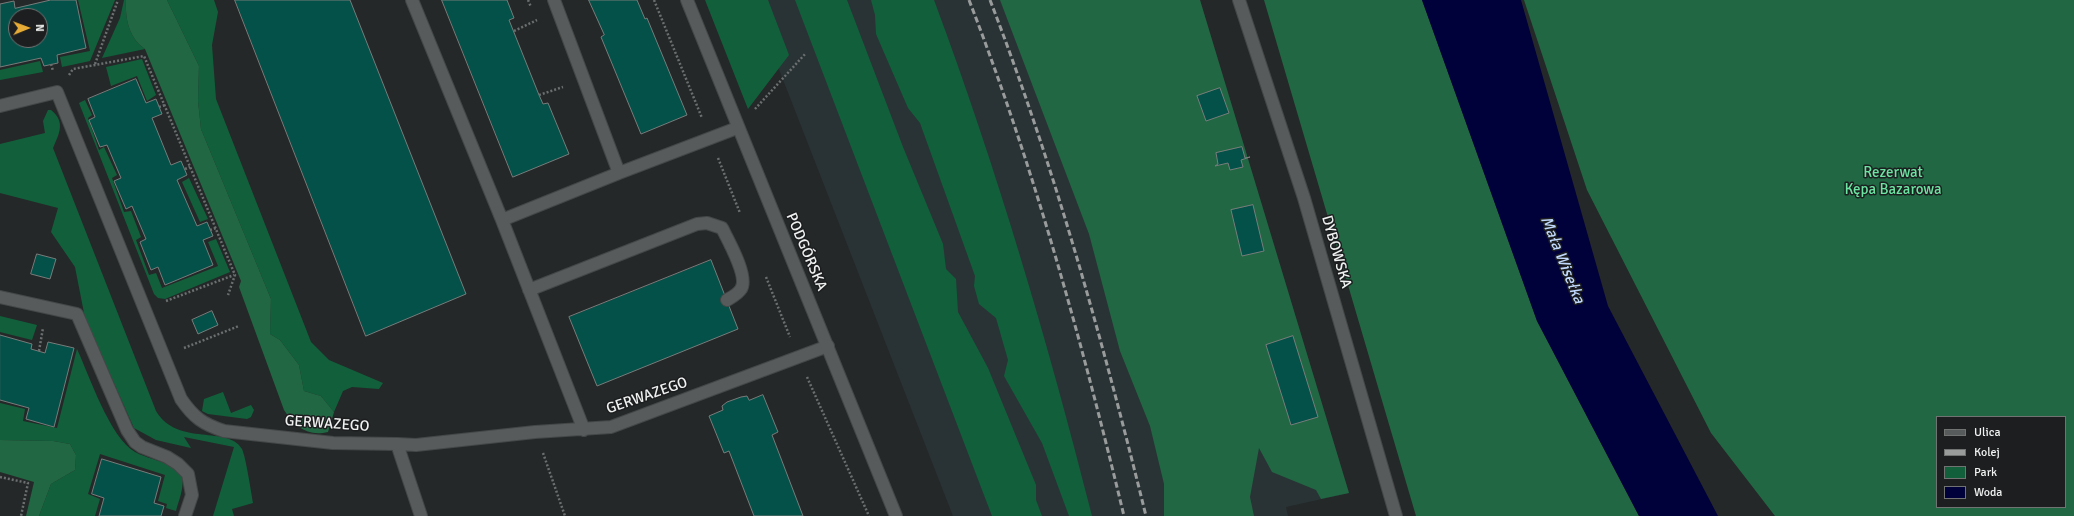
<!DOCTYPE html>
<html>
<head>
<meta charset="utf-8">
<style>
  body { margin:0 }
  #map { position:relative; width:2074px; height:516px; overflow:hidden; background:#252828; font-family:Signika,sans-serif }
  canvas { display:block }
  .legend { position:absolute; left:1936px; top:416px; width:130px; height:92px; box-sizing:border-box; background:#1c1e1f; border:1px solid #717373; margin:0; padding:5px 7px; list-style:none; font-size:12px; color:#f0f2f2 }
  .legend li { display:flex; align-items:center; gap:8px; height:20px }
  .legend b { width:20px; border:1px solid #717373 }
  .north { position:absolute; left:8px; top:8px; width:40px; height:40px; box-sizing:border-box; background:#1c1e1f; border:1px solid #717373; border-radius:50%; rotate:89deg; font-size:11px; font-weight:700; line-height:16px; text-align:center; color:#f0f2f2 }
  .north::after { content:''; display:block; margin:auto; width:14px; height:18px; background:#e7ac36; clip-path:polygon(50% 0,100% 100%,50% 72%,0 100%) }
</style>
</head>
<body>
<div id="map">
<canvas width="2074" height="516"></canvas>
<ul class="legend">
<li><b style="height:5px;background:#575b5b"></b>Ulica</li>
<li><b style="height:5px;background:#9a9c9c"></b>Kolej</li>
<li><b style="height:11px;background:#11603b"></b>Park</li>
<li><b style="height:11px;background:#00003b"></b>Woda</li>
</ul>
<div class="north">N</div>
</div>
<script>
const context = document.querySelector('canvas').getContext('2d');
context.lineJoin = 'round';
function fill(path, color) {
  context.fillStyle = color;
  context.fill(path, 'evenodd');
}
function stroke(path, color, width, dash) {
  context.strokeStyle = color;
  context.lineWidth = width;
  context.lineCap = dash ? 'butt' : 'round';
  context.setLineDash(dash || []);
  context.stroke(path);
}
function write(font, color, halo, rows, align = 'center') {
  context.font = font + ' Signika,sans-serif';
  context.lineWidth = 3;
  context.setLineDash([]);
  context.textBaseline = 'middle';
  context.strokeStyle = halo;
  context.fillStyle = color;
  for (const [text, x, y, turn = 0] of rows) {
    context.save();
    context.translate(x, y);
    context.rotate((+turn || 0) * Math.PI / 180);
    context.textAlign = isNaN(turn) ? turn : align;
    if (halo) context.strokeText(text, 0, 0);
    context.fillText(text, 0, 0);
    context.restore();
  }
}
fill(new Path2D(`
  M752 0H1200L1349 493 1286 507 1288 516H953Z`), '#293335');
fill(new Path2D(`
  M78 0H115L90 61 62 67 60 57 90 51Z
  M124 0H126C125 19 129 38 145 49L102 58 120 18Z
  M167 0H214L218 12 212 45 216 99 311 342 329 360 383 383 379 389 352 387 343 391 334 412 321 396 304 391 299 365 280 340 270 334 271 299 201 129 198 101 199 66Z
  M705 0H768L789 55 748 109Z
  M795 0H847L903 147 943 244 946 269 956 279 958 312 988 368 1036 485V500L1042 516H992Z
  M871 0H934C997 169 1048 342 1092 516H1069L1042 443 1004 376 1008 360 996 318 979 304 974 286 975 276 920 123 908 108 876 34 875 15Z
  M142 59 156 95 147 101 137 76 111 86 106 67Z
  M40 61 43 72 0 80V70Z
  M85 100 92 115 88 118 99 150 104 147 117 175 112 178 124 212 131 211 141 237 136 240 149 275 156 273 162 288 218 266 208 242 216 239 230 272 165 299 158 298 154 294 79 103Z
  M48 110H51C66 122 59 134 53 148L156 411C177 447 229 425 242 449 246 458 251 491 253 503L232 509 234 516H213L234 447 184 437 191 448 156 440 134 428 85 318 75 267 51 232 58 208 0 193V144L45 133 43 121Z
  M189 178 208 219 200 222 182 182Z
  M0 316 37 325 32 340 0 332Z
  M77 349C89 375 110 438 135 452 145 458 171 463 178 470 188 480 179 499 176 511L166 508 167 504 158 501 165 475 100 454 88 494 100 499 95 516H39L51 484 75 470 76 455 70 444 53 441 0 440V403L25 409 23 421 57 428Z
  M223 392 231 413 251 405 254 410 251 417 247 419 208 414 202 411 204 399Z`), '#11603b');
fill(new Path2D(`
  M126 0H167L199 66 198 101 201 129 271 299 270 334 280 340 299 365 304 391 321 396 334 412 328 432C308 437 295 427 284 410L239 287 241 281 145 49C129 38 125 19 126 0Z
  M1000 0H1200L1349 493 1321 499 1316 490 1272 472 1259 448 1250 497 1254 516H1164V484L1150 426 1120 351 1089 234Z
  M1264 0H1422L1537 321 1639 516H1416Z
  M1524 0H2074V516H1775L1711 433 1587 190ZM1937 417H2065V507H1937Z
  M0 440 53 441 70 444 76 455 75 470 51 484 39 516H26L34 482 0 472Z`), '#216743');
fill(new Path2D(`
  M1422 0H1521L1608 306 1718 516H1639L1537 321Z`), '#00003b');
const building = new Path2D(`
  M51 0H76L86 48 57 55 58 63 44 66 41 58 0 67V4L14 1 15 8ZM16 16H40V40H16Z
  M235 0H350L466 294 366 336Z
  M442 0H507L514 18 509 20 539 95 543 104 548 103 569 154 513 177Z
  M589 0H637L645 19 647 18 687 115 641 134 601 37 604 35Z
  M136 79 146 103 156 99 162 114 152 118 171 165 181 161 187 175 177 180 197 226 207 222 213 236 203 240 213 265 165 285 158 267 151 270 140 242 146 239 132 206 126 209 114 181 121 178 107 145 100 147 89 120 95 117 88 99Z
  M1220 88 1229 113 1206 121 1197 96Z
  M1242 147 1245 158 1250 157 1241 160 1243 167 1230 170 1228 163 1215 166 1218 164 1216 153Z
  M1253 205 1264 251 1242 256 1231 210Z
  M37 254 56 259 50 279 31 274Z
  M711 260 738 329 597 386 569 317Z
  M212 311 218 325 198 334 192 320Z
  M0 335 32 344 31 349 45 353 48 342 74 348 54 427 26 419 29 408 0 400Z
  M1293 336 1318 417 1291 425 1266 345Z
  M763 395 778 432 772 435 803 516H754L729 451 724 453 709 416 723 410 722 406 727 402 741 397 747 396 749 400Z
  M102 459 161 477 154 503 164 506 161 516H99L104 498 92 494Z`);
fill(building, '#035149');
stroke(building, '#787c7b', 1);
const minor = new Path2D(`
  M412 0 502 220 584 430
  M0 106 57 92 181 399C194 418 203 424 224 431L333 443 397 444
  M619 173 737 128
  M502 220 619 173 554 0
  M529 290 697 224 707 223 722 228C728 240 749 277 741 289 738 294 732 297 727 300
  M0 297 77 314 127 430 135 442 142 447 167 457 178 464 188 474 192 495 185 516
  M421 516 397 444 416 445 535 432 611 427 828 346`);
const tertiary = new Path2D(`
  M687 0 896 516
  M1239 0 1304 198 1396 516`);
stroke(minor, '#444747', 14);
stroke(tertiary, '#444747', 14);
stroke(new Path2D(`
  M528 0 531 7
  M654 0 702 118
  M514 31 537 20
  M51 64 53 71
  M95 64 118 0
  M69 75 73 69 144 56 235 275 228 295
  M539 95 563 87
  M159 107 165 105
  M755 109 806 53
  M718 158 740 213
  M185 169 190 167
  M210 230 216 228
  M766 277 790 337
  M166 301 234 275
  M184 348 239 326
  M39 351 43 328
  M807 377 869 516
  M543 453 565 516
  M0 477 28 483 21 516`), '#6c6f6f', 2.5, [2, 2]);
stroke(minor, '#575b5b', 12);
stroke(tertiary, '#575b5b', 12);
stroke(new Path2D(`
  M969 0C1034 167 1082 342 1124 516
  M990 0C1055 168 1103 342 1146 516`), '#9a9c9c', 3, [6, 3]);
write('15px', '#6ce4a2', '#1c1e1f', [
  ["Rezerwat",1893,173],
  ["Kępa Bazarowa",1893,190]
]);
write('15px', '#f0f2f2', '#1c1e1f', [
  ["PODGÓRSKA",806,252,67],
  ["DYBOWSKA",1336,252,74],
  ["GERWAZEGO",647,396,-19],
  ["GERWAZEGO",327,424,4]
]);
write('italic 16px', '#c0d8fd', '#1c1e1f', [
  ["Mała Wisełka",1562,260,68]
]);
</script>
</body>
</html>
